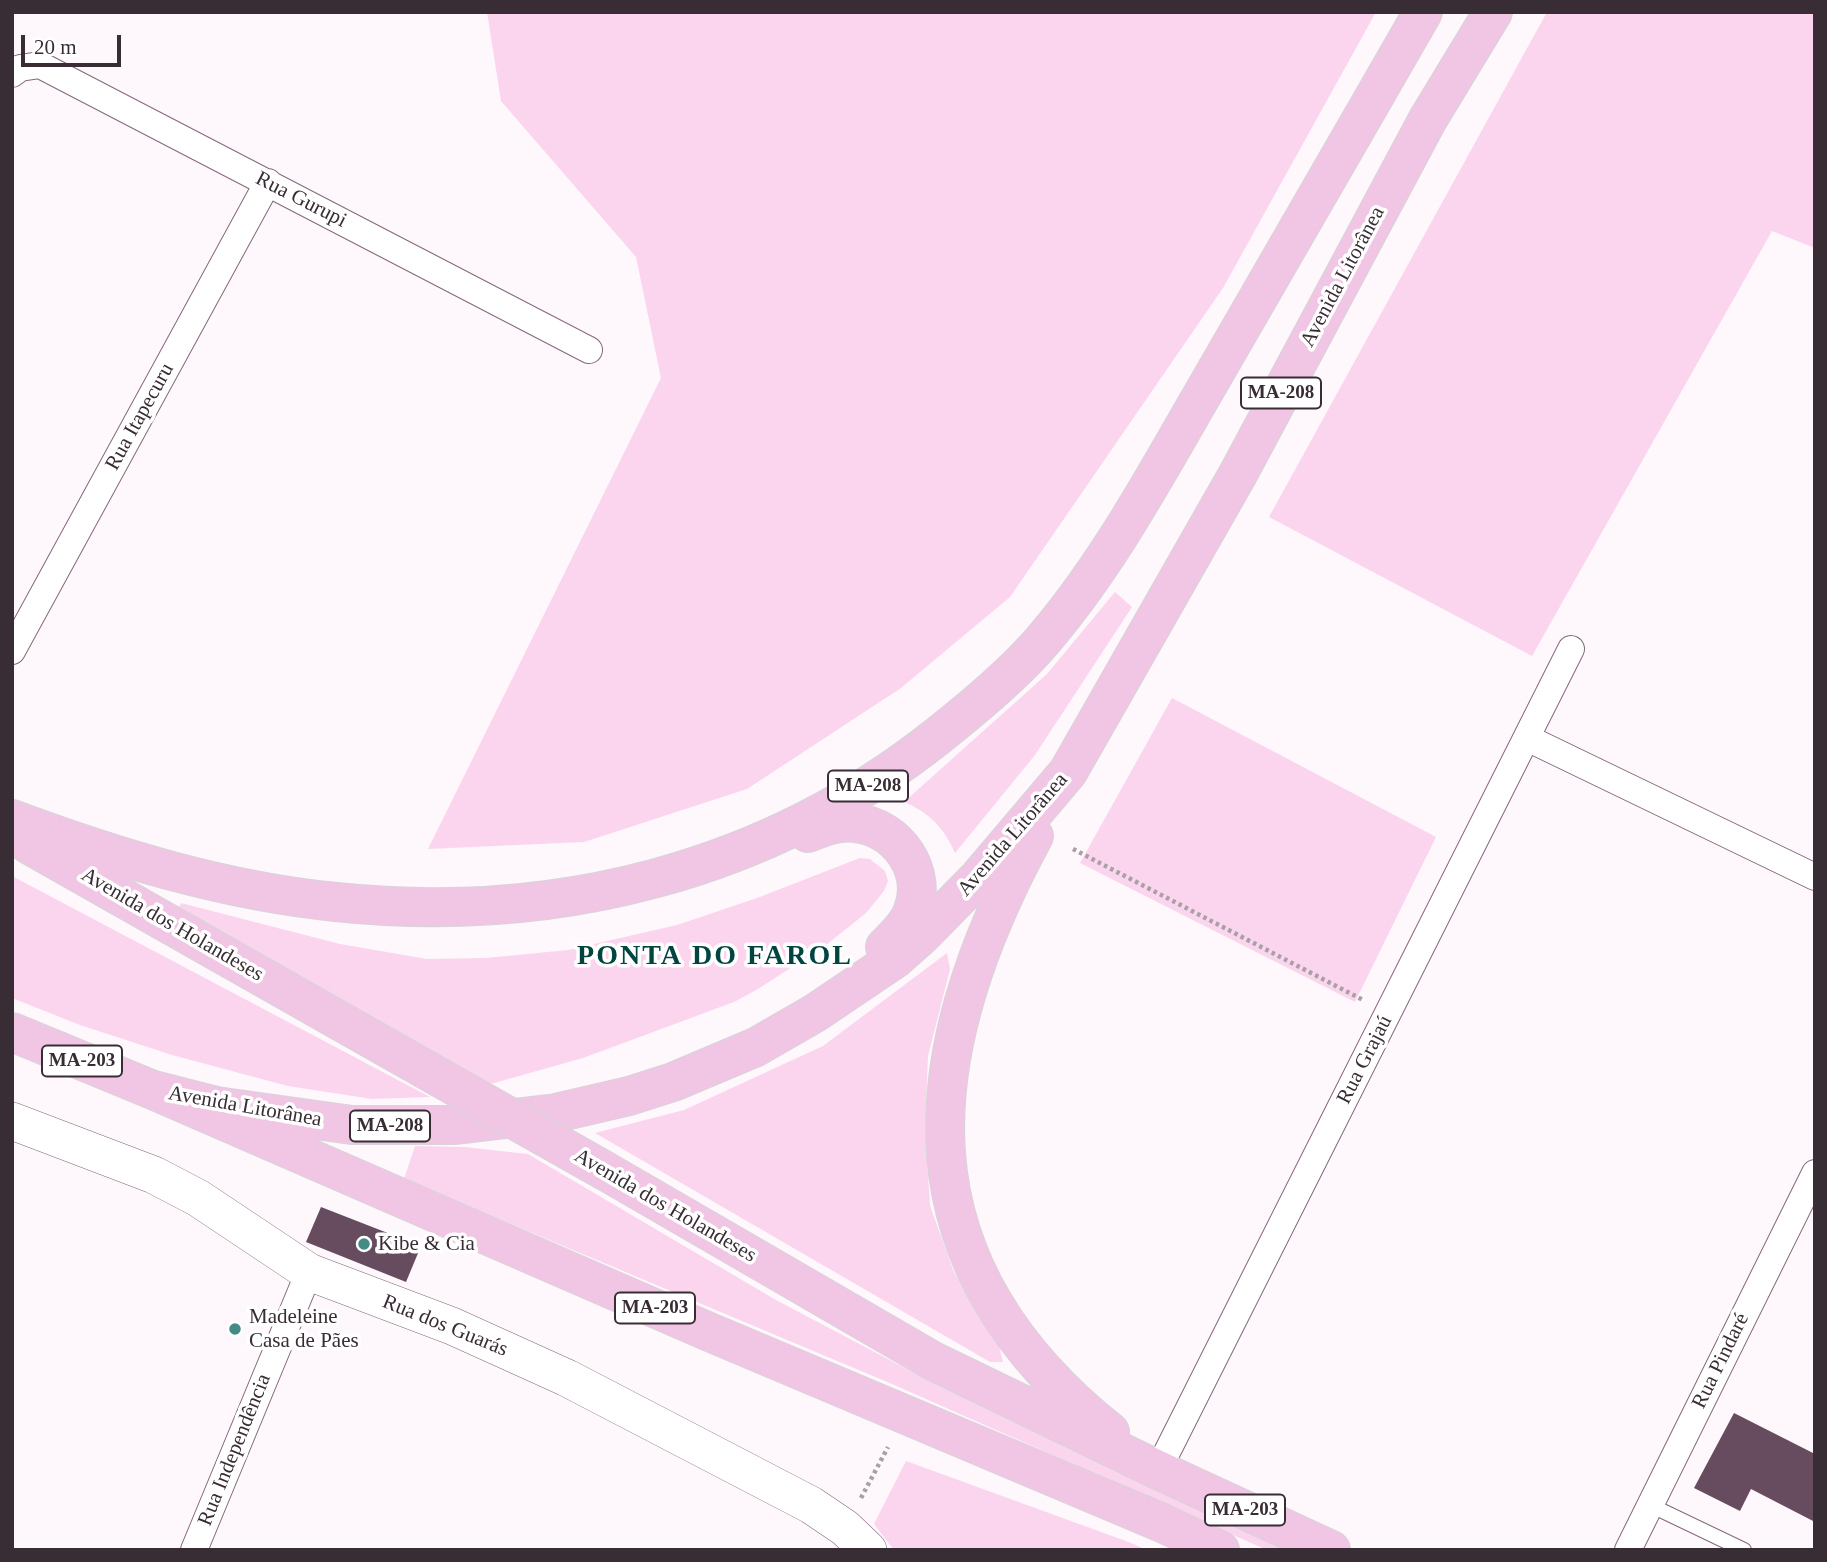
<!DOCTYPE html>
<html>
<head>
<meta charset="utf-8">
<style>
  body { margin:0 }
  #map { position:relative; width:1827px; height:1562px; overflow:hidden; background:#fef7fc; font-family:Georgia,serif }
  canvas { display:block }
  .frame { position:absolute; inset:0; border:14px solid #392d35; pointer-events:none }
  .scale { position:absolute; left:21px; top:35px; width:100px; height:32px; box-sizing:border-box; border:4px solid #392d35; border-top:0; padding-left:9px; font-size:21px; line-height:24px; white-space:nowrap; color:#392d35; -webkit-text-stroke:5px #fff; paint-order:stroke }
</style>
</head>
<body>
<div id="map">
<canvas width="1827" height="1562"></canvas>
<div class="frame"></div>
<div class="scale">20 m</div>
</div>
<script>
const context = document.querySelector('canvas').getContext('2d');
context.lineJoin = 'round';
function fill(path, color) {
  context.fillStyle = color;
  context.fill(path, 'evenodd');
}
function stroke(path, color, width, dash) {
  context.strokeStyle = color;
  context.lineWidth = width;
  context.lineCap = dash ? 'butt' : 'round';
  context.setLineDash(dash || []);
  context.stroke(path);
}
function write(font, color, halo, rows, align = 'center') {
  context.font = font + ' Georgia,serif';
  context.lineWidth = 7;
  context.setLineDash([]);
  context.textBaseline = 'middle';
  context.strokeStyle = halo;
  context.fillStyle = color;
  for (const [text, x, y, turn = 0] of rows) {
    context.save();
    context.translate(x, y);
    context.rotate((+turn || 0) * Math.PI / 180);
    context.textAlign = isNaN(turn) ? turn : align;
    if (halo) context.strokeText(text, 0, 0);
    context.fillText(text, 0, 0);
    context.restore();
  }
}
fill(new Path2D(`
  M487 12H1376L1223 288 1010 597 901 688 747 789 584 842 428 849 661 378 636 257 501 101Z
  M1547 12H1815V248L1772 231 1532 656 1269 517Z
  M1115 592 1132 607 1035 755 955 853C944 828 930 813 904 802L1047 674Z
  M1172 698 1436 837 1355 1002 1080 863Z
  M860 858 870 859 885 871 888 881 884 891 866 913 826 945 758 989 734 1002 583 1058 487 1085 177 912 181 903 340 944 427 959 486 958 568 950 677 925 757 898Z
  M12 876 430 1097 372 1099 288 1086 172 1055 80 1025 12 998Z
  M947 953 950 969 928 1056 925 1126 930 1206 954 1272 997 1338 1003 1362H990L595 1133 684 1110 823 1046Z
  M415 1146 464 1147 528 1154 776 1300 941 1387 1302 1550H1267L892 1384 404 1179Z
  M906 1461 1134 1544 1146 1550H894L874 1524Z`), '#fbd5ee');
fill(new Path2D(`
  M321 1207 421 1246 406 1282 306 1242Z
  M1734 1413 1815 1454V1522L1751 1489 1740 1511 1694 1488Z`), '#674c5f');
const lane = new Path2D(`
  M1650 1505 1744 1550`);
const street = new Path2D(`
  M12 74 20 68 40 65 589 350
  M12 651 268 182
  M1527 738 1815 877
  M1158 1470 1571 649
  M194 1550 309 1272
  M1628 1550 1815 1173`);
const secondary = new Path2D(`
  M12 1121 154 1175 198 1198 309 1272 452 1326 567 1378 811 1505 845 1528 868 1550`);
const primary = new Path2D(`
  M12 819C117 858 225 891 336 902 554 925 767 872 939 735 973 708 1007 680 1036 648 1106 569 1156 474 1209 383 1280 260 1352 136 1423 12
  M808 833C823 827 838 821 855 823 898 827 929 872 912 913 907 926 895 937 885 947
  M1034 836C913 1059 895 1261 1110 1432
  M28 844 437 1076
  M12 1032 153 1090 707 1331 1160 1522 1220 1550
  M153 1090 216 1106 352 1125H456L556 1113 629 1096 673 1082 756 1047 815 1013 895 959 923 934 979 877 1068 772 1238 474 1428 119 1493 12
  M607 1172 933 1361 1158 1470 1331 1550`);
stroke(lane, '#85687b', 16);
stroke(street, '#85687b', 28);
stroke(secondary, '#85687b', 38);
stroke(primary, '#d7d5d7', 40);
stroke(new Path2D(`
  M1073 849 1363 1000
  M861 1498 888 1447`), '#a9a0a6', 4.5, [3.5, 3.5]);
stroke(lane, '#fff', 14);
stroke(street, '#fff', 26);
stroke(secondary, '#fff', 37);
stroke(primary, '#f1c5e4', 38);
const primaryBridge = new Path2D(`
  M437 1076 607 1172`);
stroke(primaryBridge, '#d7d5d7', 40, []);
stroke(primaryBridge, '#f1c5e4', 38);
for (const [x, y, r, color] of [
  [364,1244,7,"#448b85"],
  [235,1329,7,"#448b85"]
]) {
  const dot = new Path2D();
  dot.arc(x, y, r, 0, 2 * Math.PI);
  context.fillStyle = color;
  context.fill(dot);
  stroke(dot, '#fff', 2.5);
}
for (const [x, y, w] of [
  [1281,393,80],
  [868,786,80],
  [82,1061,80],
  [390,1126,80],
  [655,1308,80],
  [1245,1510,80]
]) {
  const box = new Path2D();
  box.roundRect(x - w / 2, y - 15.5, w, 31, 5);
  context.fillStyle = '#fff';
  context.fill(box);
  stroke(box, '#392d35', 2);
}
write('bold 19px', '#392d35', null, [
  ["MA-208",1281,393],
  ["MA-208",868,786],
  ["MA-203",82,1061],
  ["MA-208",390,1126],
  ["MA-203",655,1308],
  ["MA-203",1245,1510]
]);
write('21px', '#392d35', '#fff', [
  ["Rua Gurupi",301,200,27],
  ["Avenida Litorânea",1343,277,-62],
  ["Rua Itapecuru",140,417,-61],
  ["Avenida Litorânea",1013,835,-49],
  ["Avenida dos Holandeses",172,925,30],
  ["Rua Grajaú",1365,1060,-63],
  ["Avenida Litorânea",245,1107,10],
  ["Avenida dos Holandeses",665,1206,30],
  ["Rua dos Guarás",445,1326,22],
  ["Rua Pindaré",1721,1361,-64],
  ["Rua Independência",235,1450,-68]
]);
write('21px', '#392d35', '#fff', [
  ["Kibe & Cia",378,1244],
  ["Madeleine",249,1317],
  ["Casa de Pães",249,1341]
], 'left');
context.letterSpacing = '2px';
write('bold 28px', '#014440', '#fff', [
  ["PONTA DO FAROL",715,957]
]);
context.letterSpacing = '0px';
</script>
</body>
</html>
